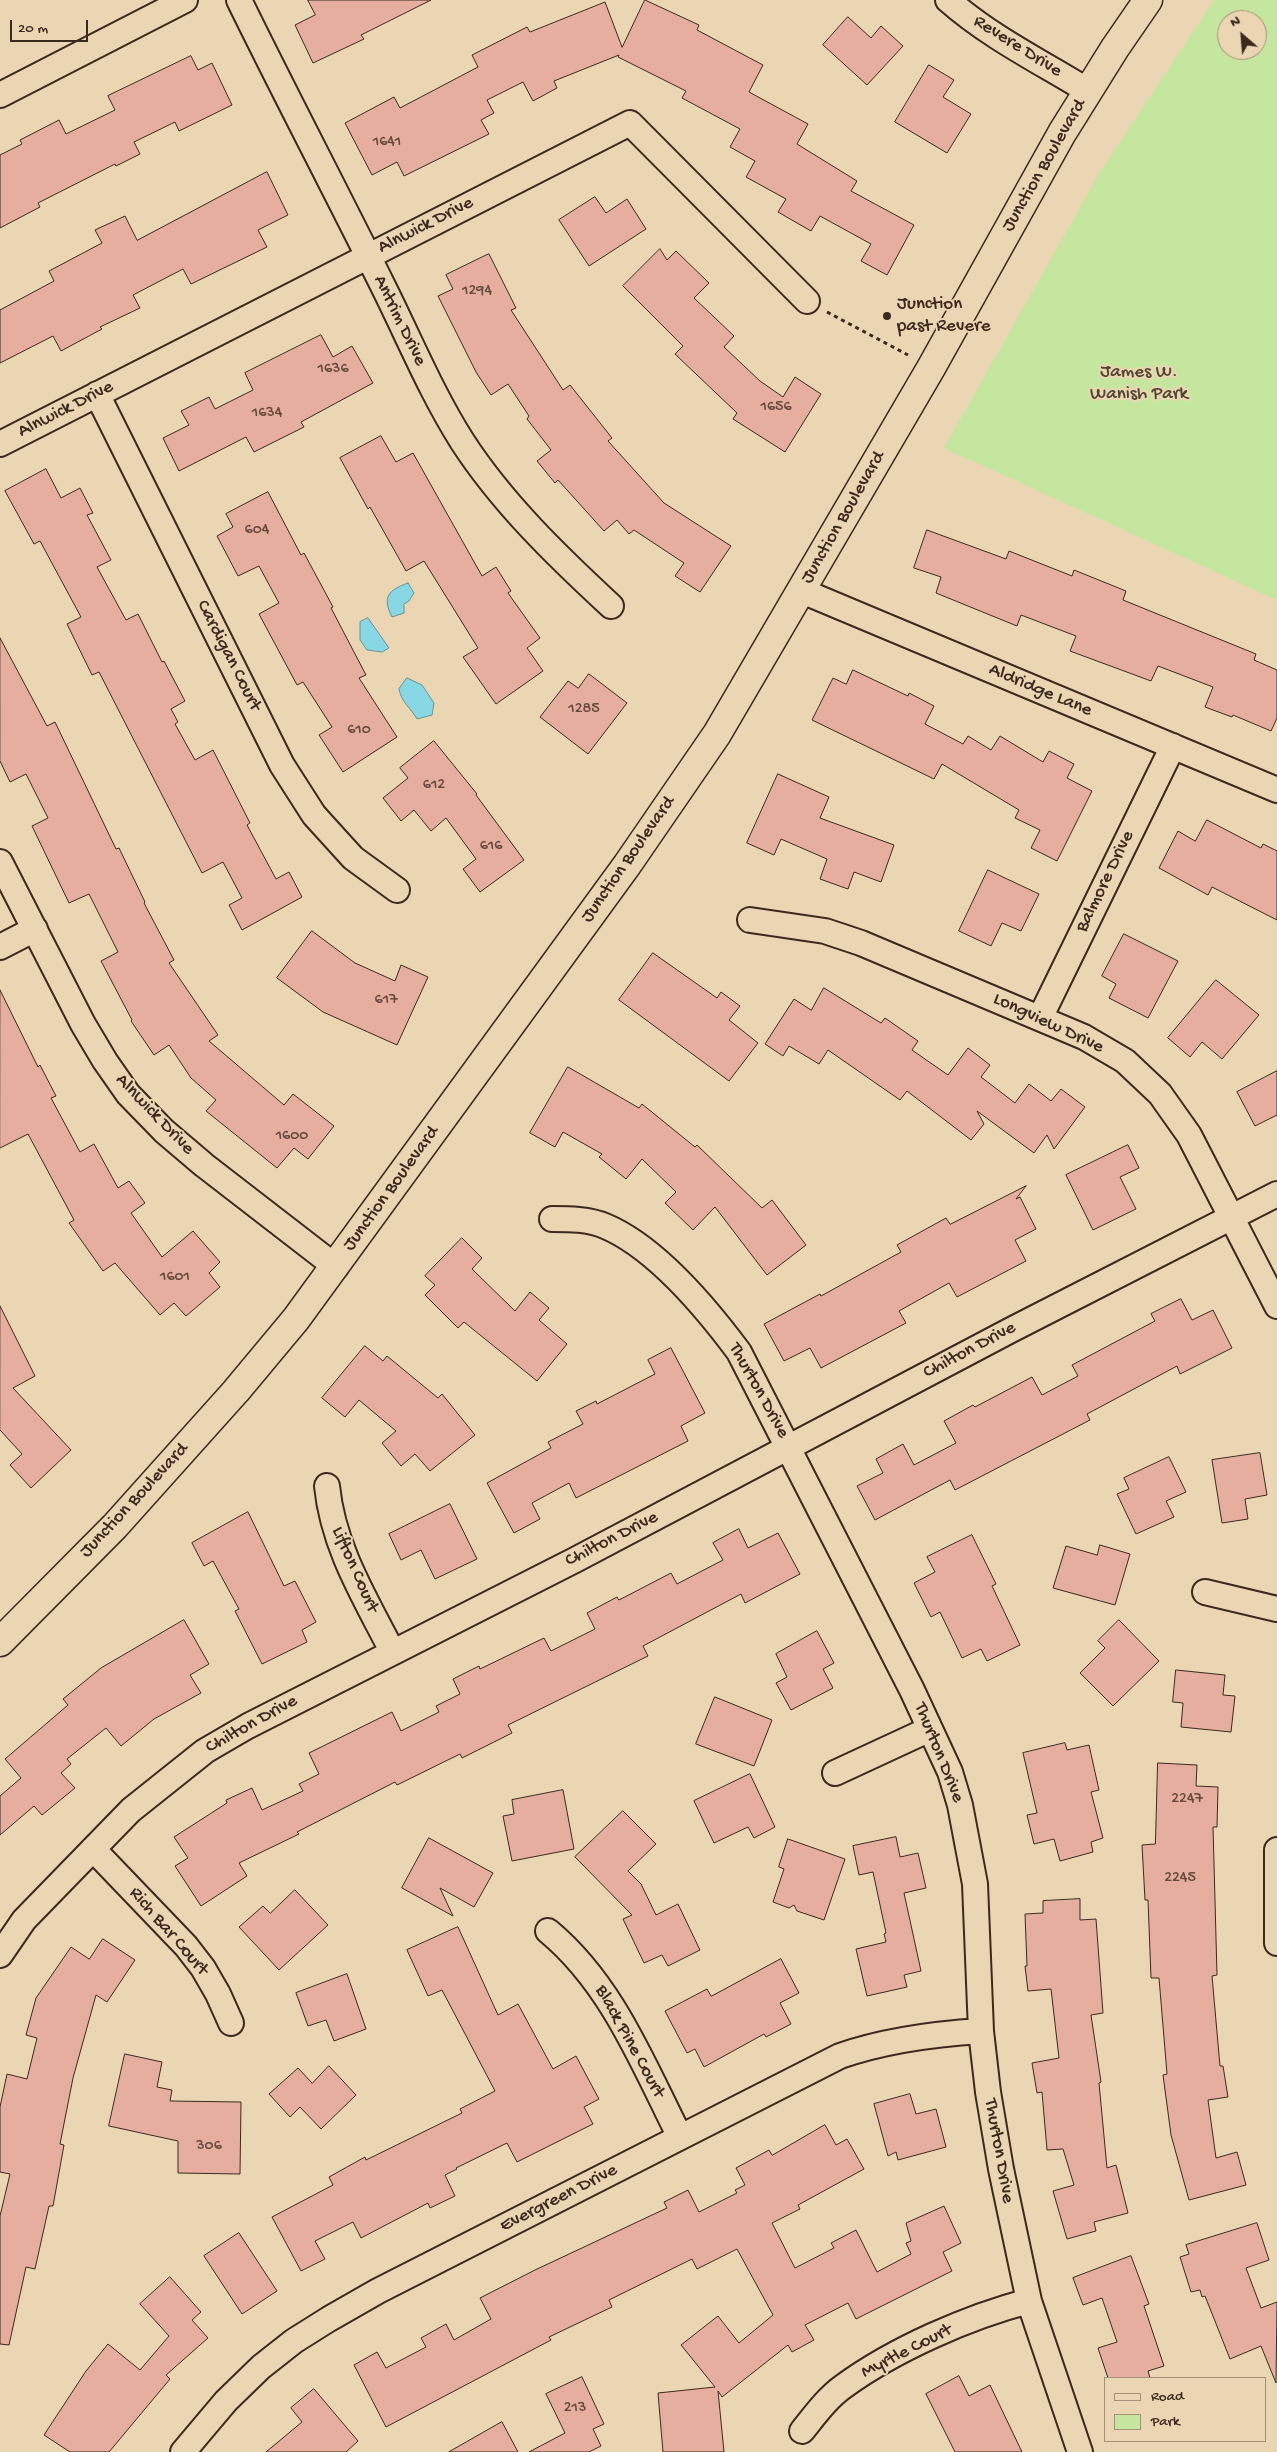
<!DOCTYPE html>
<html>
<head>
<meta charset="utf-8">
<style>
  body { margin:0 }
  #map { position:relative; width:1277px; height:2452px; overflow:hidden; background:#ebd6b4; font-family:"Gochi Hand",sans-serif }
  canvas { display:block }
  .legend { position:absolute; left:1104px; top:2377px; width:162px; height:65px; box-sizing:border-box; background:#ebd6b4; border:1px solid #a59178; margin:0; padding:6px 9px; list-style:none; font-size:15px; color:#3b2a1e }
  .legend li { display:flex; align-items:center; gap:10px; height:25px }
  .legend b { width:25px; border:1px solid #a59178 }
  .north { position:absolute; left:1217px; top:10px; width:50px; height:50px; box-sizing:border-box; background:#ebd6b4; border:1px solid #a59178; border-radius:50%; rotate:333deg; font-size:14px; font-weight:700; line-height:20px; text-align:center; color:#3b2a1e }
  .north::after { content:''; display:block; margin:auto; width:18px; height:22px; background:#3b2a1e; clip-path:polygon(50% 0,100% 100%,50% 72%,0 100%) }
  .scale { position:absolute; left:10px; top:20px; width:78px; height:22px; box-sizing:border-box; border:2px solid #3b2a1e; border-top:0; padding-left:6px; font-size:15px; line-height:18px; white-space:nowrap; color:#3b2a1e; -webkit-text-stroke:4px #ebd6b4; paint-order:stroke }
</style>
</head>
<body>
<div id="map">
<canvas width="1277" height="2452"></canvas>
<ul class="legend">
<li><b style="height:6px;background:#ebd6b4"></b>Road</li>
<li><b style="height:14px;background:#c5e69f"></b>Park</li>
</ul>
<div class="north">N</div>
<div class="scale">20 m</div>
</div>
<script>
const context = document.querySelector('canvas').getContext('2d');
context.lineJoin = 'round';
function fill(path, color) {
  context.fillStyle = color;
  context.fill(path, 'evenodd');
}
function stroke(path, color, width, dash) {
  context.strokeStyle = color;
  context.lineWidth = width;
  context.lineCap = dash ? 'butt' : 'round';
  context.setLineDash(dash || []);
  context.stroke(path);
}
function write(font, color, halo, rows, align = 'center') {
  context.font = font + ' "Gochi Hand",sans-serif';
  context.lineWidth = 4;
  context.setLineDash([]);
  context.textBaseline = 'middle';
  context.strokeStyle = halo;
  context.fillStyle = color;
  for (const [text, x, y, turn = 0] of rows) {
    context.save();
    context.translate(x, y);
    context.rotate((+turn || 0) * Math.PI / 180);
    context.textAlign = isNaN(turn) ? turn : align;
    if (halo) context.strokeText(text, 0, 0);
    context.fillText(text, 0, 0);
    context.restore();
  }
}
fill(new Path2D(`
  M1214 0H1277V600L944 448 1100 172ZM1227 20H1257V50H1227Z`), '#c5e69f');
const water = new Path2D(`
  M408 583 414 593 409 601 404 604V613L392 617C382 597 388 590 408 583Z
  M368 618 389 648 382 652 367 650 360 640V622Z
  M407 678 422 685 434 703 432 715 417 719C411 708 401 702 399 689Z`);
fill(water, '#88d7e5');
stroke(water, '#699295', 1);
const building = new Path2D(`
  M308 0H431L361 35 364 39 313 63 295 25 315 15Z
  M645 0 699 25 697 30 763 65 749 92 808 124 797 144 857 181 851 191 914 225 887 275 861 261 871 244 820 216 811 231 778 212 786 199 746 177 755 161 730 147 740 129 682 98 686 91 618 57 619 55 554 81 557 88 533 101 523 82 487 100 494 113 481 120 489 134 404 176 397 162 372 175 345 123 394 97 400 108 478 67 472 55 527 27 530 32 605 2 622 47Z
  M848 17 871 38 881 26 903 46 867 85 823 45Z
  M191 56 198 70 212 63 232 105 179 131 175 122 134 142 140 154 116 166 115 164 38 203 40 207 0 228V155L22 144 20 140 59 120 66 134 115 110 108 96Z
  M929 65 954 80 943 97 971 114 947 153 895 122Z
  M267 172 288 215 258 230 267 247 191 284 183 269 133 295 140 308 100 327 102 329 61 351 53 336 0 363V310L54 281 49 271 102 243 95 230 125 216 137 240Z
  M595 197 606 213 627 199 646 229 589 266 559 220Z
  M660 249 667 260 676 251 709 283 694 298 734 336 724 347 760 381 783 397 795 377 821 394 785 452 733 419 737 413 675 354 683 346 623 286Z
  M489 254 516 308 511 310 563 390 570 385 612 438 608 441 664 503 731 546 700 592 675 576 684 563 634 530 629 534 617 520 604 531 558 480 555 483 537 461 551 450 527 419 529 416 508 384 491 395 476 372 438 296 453 289 446 275Z
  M321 335 333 357 352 346 373 383 301 422 304 427 254 452 246 437 179 471 163 438 189 425 181 411 209 397 215 409 253 390 245 373Z
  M381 436 396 462 413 453 482 576 496 567 511 591 508 593 540 638 527 648 543 671 496 704 463 657 478 648 424 561 406 571 370 507 368 509 340 458Z
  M46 469 61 498 80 488 93 513 87 515 111 560 97 567 126 620 138 614 162 662 164 661 185 701 171 709 178 722 175 724 195 760 213 750 250 823 247 825 276 879 289 872 302 897 242 930 229 905 242 898 223 862 202 873 99 672 92 675 67 624 81 617 40 541 34 544 5 491Z
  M268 492 301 555 304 553 333 607 331 608 366 675 359 678 397 737 343 772 319 735 332 727 303 682 297 685 259 614 279 603 259 566 238 576 217 536 233 527 226 514Z
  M927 530 1006 559 1009 551 1072 576 1074 570 1126 591 1123 600 1256 654 1254 660 1277 670V718L1271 731 1233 715 1232 717 1205 707 1213 687 1158 666 1151 681 1070 651 1076 636 1021 615 1017 626 936 593 941 577 914 568Z
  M0 638 47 726 55 722 116 849 119 848 145 902 144 903 174 960 169 963 218 1035 209 1041 284 1105 293 1094 334 1126 308 1159 294 1148 277 1168 206 1111 216 1100 191 1078 169 1045 154 1055 131 1021 132 1020 101 961 118 952 89 894 69 903 32 826 48 818 26 774 10 782 0 761Z
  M853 670 908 696 909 693 934 706 925 724 963 744 968 736 991 750 1000 736 1043 762 1049 751 1074 764 1067 778 1092 791 1057 861 1031 848 1040 830 1015 818 1019 810 942 764 934 779 812 720 833 678 846 684Z
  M589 674 627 703 588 754 540 717 568 681 578 688Z
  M434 741 477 794 476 795 524 860 480 892 463 869 476 859 446 818 431 831 414 810 401 821 383 798 408 778 400 768Z
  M778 774 829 797 820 818 894 845 881 882 854 872 848 889 820 879 827 859 781 839 774 855 747 843Z
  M1207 820 1261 848 1263 844 1277 851V920L1212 887 1208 895 1159 868 1178 831 1195 841Z
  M988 870 1039 894 1021 931 1002 923 991 946 959 931Z
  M312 931 355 963 395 981 401 965 428 977 397 1045 323 1012 277 978Z
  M1124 934 1178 961 1148 1018 1109 998 1116 984 1102 976Z
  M653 953 717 998 721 992 740 1006 729 1020 758 1043 729 1081 619 1000Z
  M1216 980 1259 1015 1222 1059 1202 1042 1190 1057 1168 1038Z
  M824 988 881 1023 885 1018 918 1041 912 1050 948 1075 968 1048 990 1065 981 1077 1015 1103 1029 1084 1051 1101 1061 1089 1085 1107 1054 1149 1047 1135 1034 1153 977 1111 984 1124 971 1140 907 1091 900 1100 828 1050 819 1064 789 1046 783 1056 765 1044 794 999 811 1010Z
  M0 990 38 1067 40 1065 56 1096 51 1098 80 1152 94 1144 118 1188 129 1181 145 1203 131 1213 162 1257 193 1231 220 1262 209 1273 220 1287 186 1316 174 1303 160 1315 115 1263 103 1271 69 1223 74 1220 28 1134 0 1148Z
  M568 1067 639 1108 642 1104 695 1147 697 1145 762 1208 772 1200 806 1245 767 1275 715 1207 693 1230 665 1203 676 1192 642 1159 626 1179 599 1157 602 1154 563 1132 555 1147 530 1133Z
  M1277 1071V1115L1255 1126 1237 1092Z
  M1128 1145 1139 1168 1120 1177 1136 1209 1093 1230 1066 1175Z
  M1026 1186 1016 1199 1020 1197 1036 1229 1015 1240 1026 1261 957 1297 949 1283 899 1311 906 1323 821 1368 810 1348 784 1361 764 1324 820 1294 821 1296 901 1252 897 1245 946 1218 950 1224Z
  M462 1238 482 1258 472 1269 515 1311 530 1292 549 1308 539 1320 567 1344 537 1381 464 1322 458 1328 425 1295 435 1285 425 1276Z
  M1181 1299 1192 1320 1213 1310 1232 1348 1180 1374 1177 1366 1087 1414 1090 1420 955 1490 950 1480 875 1520 857 1486 883 1473 876 1459 903 1444 914 1465 956 1443 944 1421 973 1405 975 1407 1032 1377 1042 1395 1078 1376 1072 1365 1155 1321 1151 1314Z
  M0 1306 35 1376 13 1388 71 1450 31 1488 10 1465 22 1454 0 1430Z
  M365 1346 383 1361 387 1356 438 1398 442 1394 475 1435 430 1471 415 1454 401 1466 382 1443 396 1431 359 1400 345 1417 322 1398Z
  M671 1348 705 1413 681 1426 688 1441 576 1498 569 1483 532 1503 540 1519 514 1533 487 1483 551 1448 548 1442 583 1424 576 1411 596 1401 597 1404 655 1374 648 1360Z
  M1260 1453 1267 1495 1245 1499 1248 1519 1222 1523 1212 1460Z
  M1169 1457 1186 1492 1166 1501 1174 1517 1136 1534 1117 1494 1129 1489 1124 1478Z
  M450 1504 477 1559 435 1579 421 1550 401 1560 389 1534Z
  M248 1512 284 1586 295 1581 316 1622 302 1630 307 1642 262 1664 235 1611 239 1609 213 1561 204 1566 192 1543Z
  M739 1529 748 1548 778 1533 800 1574 745 1603 741 1594 643 1646 648 1656 508 1725 512 1733 462 1758 460 1754 397 1785 395 1782 297 1832 299 1834 239 1863 247 1876 201 1906 175 1866 188 1858 174 1837 227 1803 226 1800 252 1788 262 1810 303 1791 299 1784 319 1774 309 1753 392 1712 401 1731 439 1712 436 1706 460 1694 453 1679 479 1666 480 1669 544 1638 551 1651 595 1629 587 1613 617 1597 619 1600 671 1573 677 1584 723 1560 713 1543Z
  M972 1535 996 1584 992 1586 1020 1645 987 1661 981 1649 962 1658 940 1612 931 1617 914 1583 935 1572 927 1557Z
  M1100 1545 1130 1554 1115 1605 1053 1588 1066 1546 1097 1555Z
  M184 1620 209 1664 190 1675 201 1693 154 1719 121 1746 106 1728 67 1759 71 1764 61 1773 75 1788 42 1815 34 1806 0 1835V1796L21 1778 5 1759 68 1705 63 1699 101 1668Z
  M1119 1620 1159 1661 1113 1706 1080 1673 1105 1648 1098 1641Z
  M817 1631 834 1663 823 1669 833 1688 791 1710 776 1683 787 1677 776 1654Z
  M1176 1670 1225 1675 1223 1695 1235 1696 1231 1732 1181 1727 1183 1703 1173 1702Z
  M715 1697 772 1720 754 1766 696 1744Z
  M1065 1743 1067 1750 1089 1745 1099 1790 1091 1792 1103 1838 1091 1842 1093 1852 1060 1861 1054 1839 1034 1844 1027 1815 1037 1813 1023 1753Z
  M1158 1763 1197 1765 1196 1786 1218 1787 1217 1827H1213L1217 1975 1212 1976 1220 2066H1223L1228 2097 1208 2100 1216 2158 1237 2152 1246 2185 1189 2200 1171 2135 1163 2075 1167 2074 1159 1978H1151L1148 1900H1145L1142 1845 1155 1844Z
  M750 1774 775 1827 754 1838 748 1827 714 1843 694 1801Z
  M563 1790 574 1849 512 1861 503 1816 514 1814 512 1800Z
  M623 1811 656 1844 628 1871 641 1884 656 1915 678 1904 700 1950 668 1966 662 1955 644 1963 623 1919 632 1915 575 1857Z
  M896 1837 900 1857 918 1853 926 1888 904 1893 921 1971 904 1975 907 1987 867 1996 856 1949 886 1942 884 1934 886 1933 873 1872 859 1875 853 1846Z
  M429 1838 493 1873 474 1907 440 1888 453 1916 402 1888Z
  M788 1839 845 1859 824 1920 797 1911 794 1905 789 1908 773 1902 784 1869 779 1867Z
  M295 1890 328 1925 279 1970 239 1927 263 1906 270 1913Z
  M1080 1899V1920L1096 1919 1103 2013 1091 2015 1101 2082 1099 2083 1107 2168 1116 2165 1128 2213 1094 2222 1096 2231 1067 2239 1053 2191 1074 2185 1063 2149 1047 2150 1042 2092 1037 2093 1032 2063 1059 2058 1051 1989 1028 1991 1025 1966H1027L1025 1914 1043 1913V1901Z
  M458 1927 498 2015 518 2004 553 2069 576 2056 599 2099 584 2107 593 2124 517 2162 507 2143 456 2168 457 2169 445 2175 455 2196 430 2208 428 2203 361 2238 353 2222 315 2241 325 2259 301 2271 272 2217 333 2185 329 2177 365 2157 366 2160 462 2113 460 2109 495 2091 442 1990 428 1996 407 1950Z
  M103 1939 135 1960 107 2002 96 1995 73 2078 60 2144 64 2145 53 2206H49L35 2269 26 2267 9 2345 0 2344V2216L10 2174 0 2172V2107L7 2074 27 2079 37 2038 26 2035 36 1998 71 1947 89 1959Z
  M781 1959 799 1993 780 2003 791 2024 766 2037 764 2034 704 2067 695 2049 687 2053 665 2011 707 1989 711 1996Z
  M347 1974 366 2029 334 2041 326 2020 308 2026 296 1993Z
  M125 2054 162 2062 157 2087 172 2090 170 2101 241 2102 240 2174 178 2173V2141L109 2126Z
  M329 2066 356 2095 321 2129 300 2107 290 2117 269 2094 298 2068 312 2083Z
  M910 2094 916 2114 936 2109 946 2147 898 2160 896 2152 888 2156 874 2104Z
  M825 2125 836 2145 847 2139 864 2169 798 2205 800 2209 772 2223 795 2268 834 2248 831 2243 856 2230 877 2272 911 2254 906 2243 911 2241 906 2223 944 2206 961 2243 943 2252 952 2271 856 2319 848 2303 805 2325 814 2340 792 2352 788 2345 722 2397 718 2391 724 2452H663L658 2393 715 2387 681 2345 718 2316 739 2343 773 2315 737 2249 697 2269 692 2259 609 2300 612 2307 549 2337 551 2340 386 2427 354 2365 377 2352 386 2368 426 2347 421 2338 446 2324 454 2340 491 2319 480 2298 535 2270 667 2208 664 2202 688 2190 699 2212 737 2193 735 2190 745 2185 736 2168 769 2150 772 2155Z
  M1257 2223 1269 2260 1246 2268 1261 2308 1277 2302 1276 2383 1261 2346 1230 2359 1205 2296 1202 2297 1200 2290 1191 2292 1180 2257 1189 2254 1186 2245Z
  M239 2233 277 2291 242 2314 204 2256Z
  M1131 2256 1149 2304 1144 2306 1164 2366 1148 2371 1150 2378H1108L1098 2348 1117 2342 1102 2298 1083 2305 1073 2278Z
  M170 2277 201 2312 192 2320 208 2338 166 2375 170 2379 109 2452H70L44 2435 86 2371 108 2344 140 2370 169 2336 140 2304Z
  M959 2376 969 2396 990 2385 1022 2452H955L926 2394Z
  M582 2377 604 2424 593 2429 601 2446 589 2452H529L565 2433 546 2394Z
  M314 2389 358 2441 346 2452H266L302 2422 291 2408Z
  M502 2422 518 2452H449Z`);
fill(building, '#e6ae9e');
stroke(building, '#3b2a1e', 1);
const street = new Path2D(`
  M239 0C286 96 336 191 383 286 409 338 431 392 462 441 502 503 557 556 611 606
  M948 0C990 37 1041 62 1088 91
  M0 95 185 0
  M97 394 282 765 314 815 353 858 397 890
  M0 444 630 123 807 301
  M802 591 1277 790
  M0 862 83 1024 105 1061 128 1094 164 1131 204 1165 336 1267
  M750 920 825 931 861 943 1084 1037 1125 1061 1160 1094 1189 1135 1277 1306
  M0 947 35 929
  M1040 1018 1173 746
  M552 1219C569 1219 589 1219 605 1226 655 1247 707 1309 739 1352L912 1690 950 1772 960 1805 975 1884 981 2031 988 2092 1001 2169 1029 2301 1080 2452
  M327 1486C333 1547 365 1598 392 1651
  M1205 1592 1277 1609
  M835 1773 930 1729
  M93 1849 186 1946 203 1968 218 1994 231 2023
  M1277 1850V1943
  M548 1931C612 1984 643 2064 680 2137
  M0 1955 24 1920 131 1810 205 1751 248 1726 575 1560 1011 1330 1277 1194
  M802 2431C815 2415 827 2398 844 2386 895 2349 968 2317 1029 2301
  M183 2452 226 2401 261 2367 294 2341 329 2319 378 2291 840 2056C886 2040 933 2034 981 2031`);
const secondary = new Path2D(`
  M0 1642 115 1526 236 1391 296 1319 627 865 717 734 931 368 1062 133 1115 48 1148 0`);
stroke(street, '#3b2a1e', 28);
stroke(secondary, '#3b2a1e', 31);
stroke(new Path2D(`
  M827 312 908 355`), '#3b2a1e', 3, [4, 4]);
stroke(street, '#ebd6b4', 24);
stroke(secondary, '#ebd6b4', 28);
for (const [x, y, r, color] of [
  [887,316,5,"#3b2a1e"]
]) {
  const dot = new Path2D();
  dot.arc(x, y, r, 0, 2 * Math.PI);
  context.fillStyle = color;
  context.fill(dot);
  stroke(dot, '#ebd6b4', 2);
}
write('16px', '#664b3e', null, [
  ["1641",387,143],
  ["1294",477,292],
  ["1636",333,370],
  ["1656",776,408],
  ["1634",267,414],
  ["604",257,531],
  ["1285",584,710],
  ["610",359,731],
  ["612",434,786],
  ["616",491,847],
  ["617",386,1001],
  ["1600",292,1137],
  ["1601",175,1278],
  ["2247",1187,1800],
  ["2245",1180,1879],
  ["306",209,2147],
  ["213",575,2409]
]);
write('19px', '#3b2a1e', '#ebd6b4', [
  ["Revere Drive",1017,47,32],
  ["Junction Boulevard",1045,166,-60],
  ["Alnwick Drive",426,226,-27],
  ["Antrim Drive",399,321,64],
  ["Alnwick Drive",66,410,-27],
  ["Junction Boulevard",844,518,-60],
  ["Cardigan Court",228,656,63],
  ["Aldridge Lane",1040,691,23],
  ["Junction Boulevard",629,860,-55],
  ["Balmore Drive",1106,882,-64],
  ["Longview Drive",1048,1024,25],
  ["Alnwick Drive",154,1115,46],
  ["Junction Boulevard",392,1189,-54],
  ["Chilton Drive",970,1351,-28],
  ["Thurton Drive",758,1391,61],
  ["Junction Boulevard",135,1501,-47],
  ["Chilton Drive",612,1540,-27],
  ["Lifton Court",354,1570,66],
  ["Chilton Drive",252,1725,-29],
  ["Thurton Drive",938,1753,68],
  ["Rich Bar Court",168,1932,49],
  ["Black Pine Court",629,2042,61],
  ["Thurton Drive",998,2151,80],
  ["Evergreen Drive",559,2199,-27],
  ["Myrtle Court",907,2352,-27]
]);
write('19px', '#3b2a1e', '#ebd6b4', [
  ["Junction",897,305],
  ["past Revere",897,327]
], 'left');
write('19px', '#504631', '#ebd6b4', [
  ["James W.",1139,373],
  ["Wanish Park",1139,395]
]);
</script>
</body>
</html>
